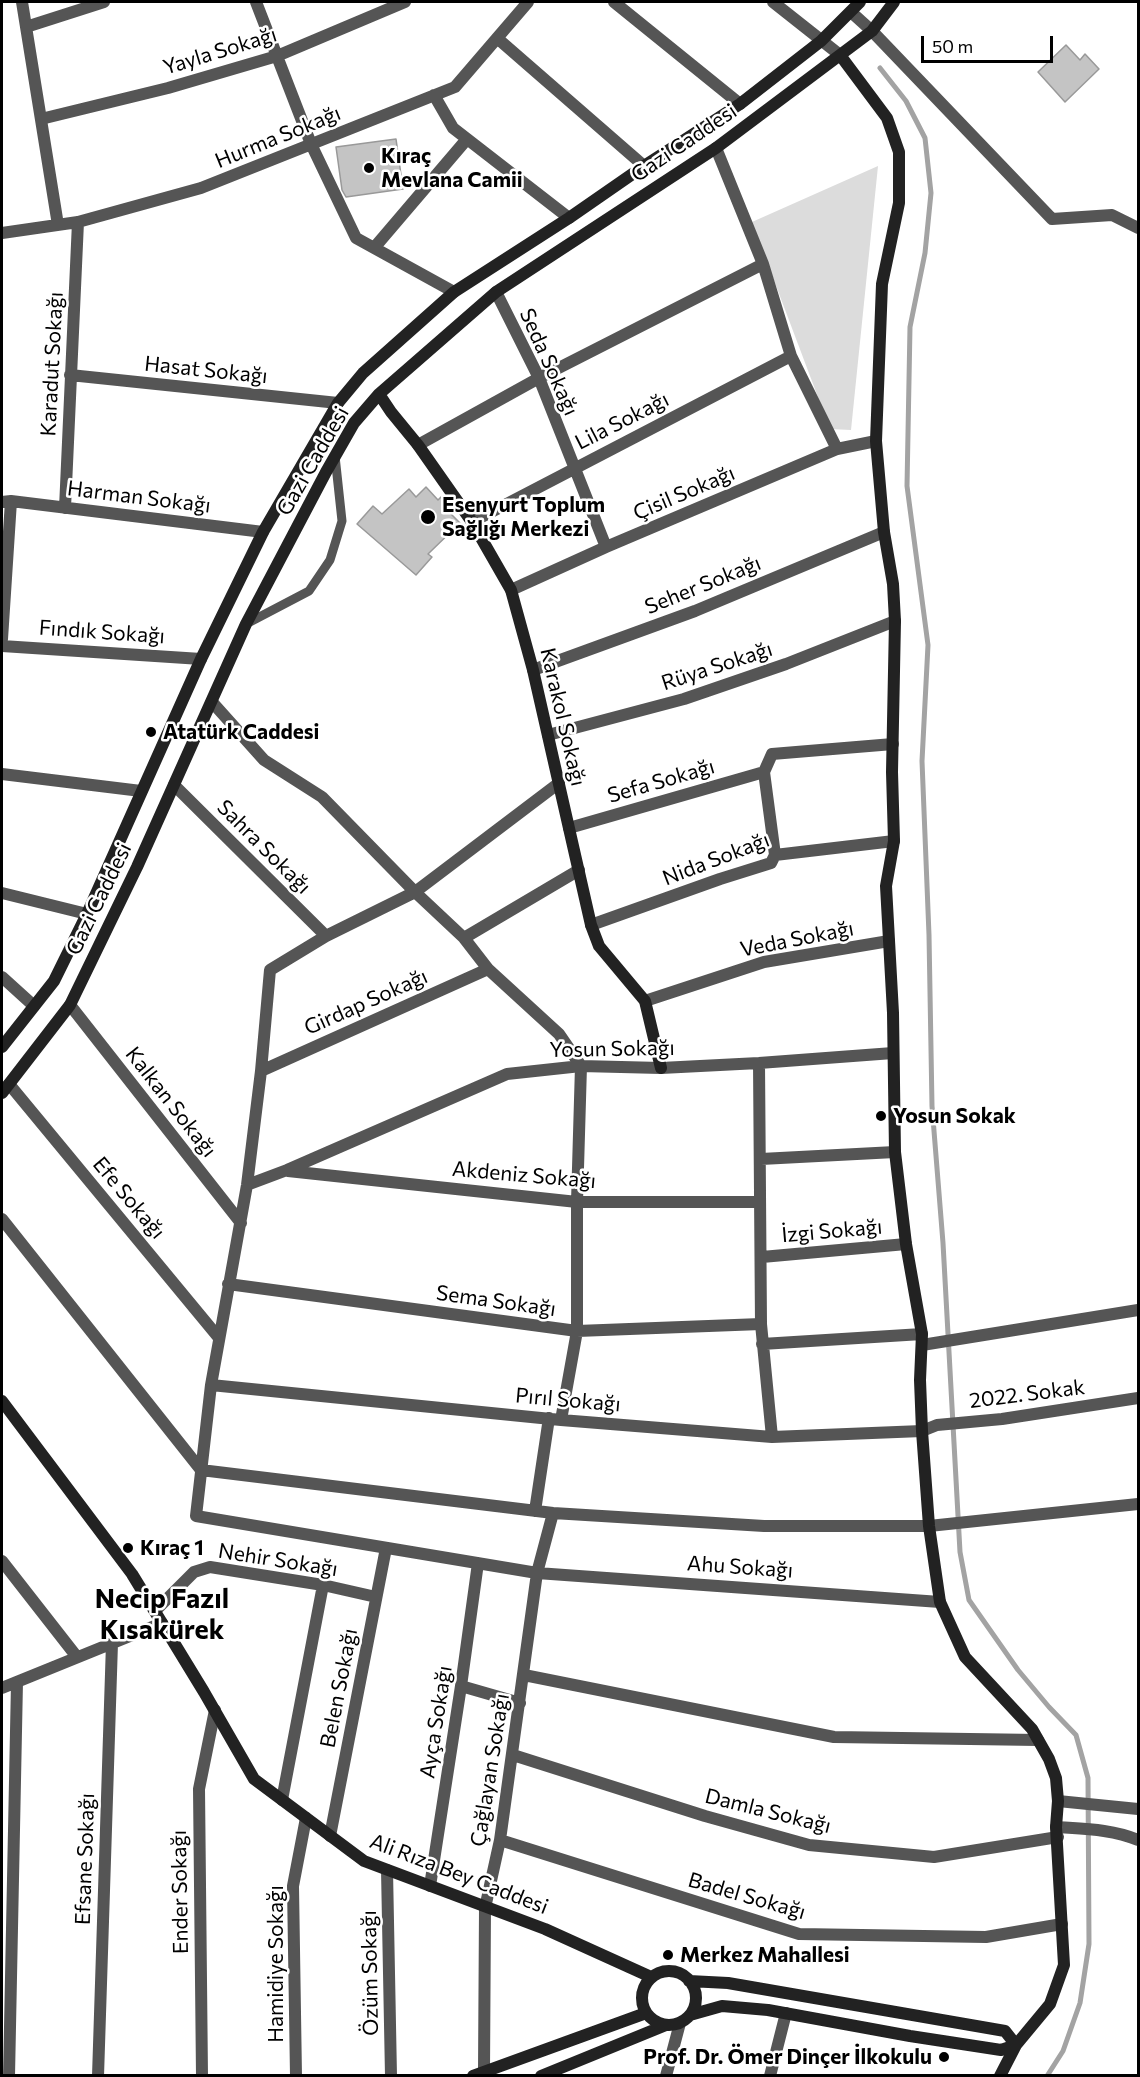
<!DOCTYPE html>
<html>
<head>
<meta charset="utf-8">
<style>
  body { margin:0 }
  #map { position:relative; width:1140px; height:2077px; overflow:hidden; background:#fff; font-family:Commissioner,sans-serif }
  canvas { display:block }
  .frame { position:absolute; inset:0; border:3px solid #000; pointer-events:none }
  .scale { position:absolute; left:921px; top:36px; width:132px; height:27px; box-sizing:border-box; border:3px solid #000; border-top:0; padding-left:8px; font-size:18px; line-height:21px; white-space:nowrap; color:#000; -webkit-text-stroke:4px #fff; paint-order:stroke }
</style>
</head>
<body>
<div id="map">
<canvas width="1140" height="2077"></canvas>
<div class="frame"></div>
<div class="scale">50 m</div>
</div>
<script>
const context = document.querySelector('canvas').getContext('2d');
context.lineJoin = 'round';
function fill(path, color) {
  context.fillStyle = color;
  context.fill(path, 'evenodd');
}
function stroke(path, color, width, dash) {
  context.strokeStyle = color;
  context.lineWidth = width;
  context.lineCap = dash ? 'butt' : 'round';
  context.setLineDash(dash || []);
  context.stroke(path);
}
function write(font, color, halo, rows, align = 'center') {
  context.font = font + ' Commissioner,sans-serif';
  context.lineWidth = 5;
  context.setLineDash([]);
  context.textBaseline = 'middle';
  context.strokeStyle = halo;
  context.fillStyle = color;
  for (const [text, x, y, turn = 0] of rows) {
    context.save();
    context.translate(x, y);
    context.rotate((+turn || 0) * Math.PI / 180);
    context.textAlign = isNaN(turn) ? turn : align;
    if (halo) context.strokeText(text, 0, 0);
    context.fillText(text, 0, 0);
    context.restore();
  }
}
fill(new Path2D(`
  M878 166 851 430 830 429 752 222Z`), '#dcdcdc');
stroke(new Path2D(`
  M880 68 906 101 925 138 931 193 925 253 910 327 907 486 928 645 922 761 929 935 932 1106 943 1243 960 1552 969 1600 1018 1670 1049 1707 1076 1735 1088 1778 1089 1944 1080 2003 1063 2051 1047 2076`), '#a3a3a3', 5);
const building = new Path2D(`
  M1066 45 1080 60 1085 54 1099 69 1065 102 1038 72Z
  M396 139 403 189 346 197 342 190 336 147Z
  M426 487 438 500 441 497 450 507 447 510 460 523 428 554 432 557 416 575 357 524 373 506 382 514 409 489 416 497Z`);
fill(building, '#c4c4c4');
stroke(building, '#999', 1.5);
stroke(new Path2D(`
  M246 624 309 591 330 560 342 521 335 456`), '#555', 9);
stroke(new Path2D(`
  M22 2 58 225
  M256 2 311 144 356 238 454 292
  M614 2 740 104
  M773 2 840 55
  M851 12 872 31 1052 219 1112 215 1138 228
  M26 27 104 2
  M497 38 644 166
  M434 95 453 128 569 218
  M41 119 168 88 277 56 405 2
  M716 148 763 264 791 356 837 449
  M2 233 78 222 201 188 455 87 528 2
  M374 248 467 139
  M496 292 539 378 606 547
  M70 375 338 403
  M418 445 539 378 763 264
  M11 501 263 532
  M2 502 11 501 2 639
  M65 508 78 222
  M472 522 791 356
  M511 590 606 547 837 449 876 441
  M2 646 201 659
  M533 670 695 611 884 532
  M212 702 264 760 322 797 415 892 464 938 488 969 559 1034 581 1066 577 1202V1331L561 1420
  M548 735 684 699 786 664 895 621
  M2 774 141 791
  M559 783 415 892 326 936 270 970 261 1071 247 1185 211 1385 196 1516 537 1573 940 1602
  M174 785 326 936
  M569 828 764 772
  M775 855 764 772 772 754 893 744
  M2 893 87 914
  M591 925 720 879 771 863 775 855 894 841
  M464 938 579 870
  M2 977 34 1006
  M645 1001 764 962 889 941
  M70 1005 241 1223
  M759 1063 761 1324 772 1437
  M261 1071 488 969
  M9 1084 219 1338
  M761 1159 895 1152
  M288 1171 577 1202H759
  M247 1185 287 1170 507 1074 581 1066 661 1068 759 1063 893 1053
  M2 1219 201 1470 553 1513 764 1526H929L1138 1504
  M762 1257 906 1244
  M228 1284 577 1331 761 1324
  M762 1344 922 1334
  M922 1345 1138 1310
  M211 1385 561 1420 772 1437 922 1431 937 1425 1002 1419 1138 1398
  M535 1511 549 1418
  M2 1561 77 1657
  M155 1611 194 1572 210 1567 323 1585 376 1597
  M524 1675 834 1737 1038 1740
  M461 1686 520 1703
  M2 1688 162 1623
  M513 1755 705 1816 809 1845 934 1857 1058 1837
  M282 1800 323 1585
  M1058 1801 1138 1809
  M1056 1827C1084 1829 1112 1829 1138 1840
  M330 1836 386 1548
  M500 1840 799 1934 986 1937 1062 1924
  M387 1870 391 2076
  M430 1886 461 1686 478 1563
  M484 2071 485 1908 500 1840 537 1573 553 1513
  M9 2076 17 1682
  M98 2076 112 1643
  M202 2076 199 1789 215 1710
  M296 2076 293 1886 306 1818
  M666 2076 680 2023
  M770 2076 786 2013`), '#555', 12);
stroke(new Path2D(`
  M840 55 887 118 899 152V203L882 284 876 441 884 532 893 584 895 621 892 772 894 841 886 886 893 1013 895 1152 906 1244 922 1334 920 1380 922 1431 929 1526 940 1602 965 1657 1032 1729 1049 1759 1056 1778 1058 1801 1056 1827 1064 1965 1050 2004 1016 2045 1000 2076
  M379 394 391 412 418 445 472 522 511 590 533 670 591 925 599 946 645 1001 661 1068
  M2 1047 54 981 87 914 201 659 263 532 338 403 363 373 454 292 569 218 644 166 740 104 821 41 860 2
  M2 1093 70 1005 137 867 246 624 326 472 354 423 379 394 496 292 716 148 872 31 894 2
  M2 1401 132 1574 204 1692 254 1779 364 1861 545 1929 651 1977
  M642 1998a27 27 0 1 1 54 0a27 27 0 1 1-54 0Z
  M689 1981 728 1983 1005 2031 1016 2045
  M690 2015 722 2006 768 2010 910 2036 1001 2050 1016 2045
  M473 2076 646 2013
  M541 2076 666 2025`), '#222', 12);
for (const [x, y, r, color] of [
  [369,168,6,"#000"],
  [428,517,8,"#000"],
  [151,732,6,"#000"],
  [881,1116,6,"#000"],
  [128,1548,6,"#000"],
  [668,1955,6,"#000"],
  [944,2057,6,"#000"]
]) {
  const dot = new Path2D();
  dot.arc(x, y, r, 0, 2 * Math.PI);
  context.fillStyle = color;
  context.fill(dot);
  stroke(dot, '#fff', 2);
}
write('21px', '#000', '#fff', [
  ["Yayla Sokağı",220,51,-17],
  ["Hurma Sokağı",278,137,-22],
  ["Gazi Caddesi",684,143,-34],
  ["Seda Sokağı",549,362,66],
  ["Karadut Sokağı",52,364,-87],
  ["Hasat Sokağı",206,370,6],
  ["Lila Sokağı",622,421,-27],
  ["Gazi Caddesi",313,461,-60],
  ["Çisil Sokağı",684,493,-23],
  ["Harman Sokağı",139,497,7],
  ["Seher Sokağı",703,585,-22],
  ["Fındık Sokağı",102,632,4],
  ["Rüya Sokağı",717,666,-18],
  ["Karakol Sokağı",563,717,77],
  ["Sefa Sokağı",661,781,-16],
  ["Sahra Sokağı",264,847,45],
  ["Nida Sokağı",716,859,-21],
  ["Gazi Caddesi",99,899,-64],
  ["Veda Sokağı",797,939,-11],
  ["Girdap Sokağı",366,1002,-24],
  ["Yosun Sokağı",612,1049,-1],
  ["Kalkan Sokağı",171,1102,52],
  ["Akdeniz Sokağı",524,1175,5],
  ["Efe Sokağı",129,1198,50],
  ["İzgi Sokağı",832,1231,-5],
  ["Sema Sokağı",496,1301,8],
  ["2022. Sokak",1027,1394,-7],
  ["Pırıl Sokağı",568,1400,5],
  ["Nehir Sokağı",278,1560,9],
  ["Ahu Sokağı",740,1567,4],
  ["Belen Sokağı",339,1688,-79],
  ["Ayça Sokağı",436,1722,-81],
  ["Çağlayan Sokağı",490,1770,-81],
  ["Damla Sokağı",768,1811,14],
  ["Efsane Sokağı",85,1859,-88],
  ["Ali Rıza Bey Caddesi",459,1874,21],
  ["Ender Sokağı",180,1892,-91],
  ["Badel Sokağı",747,1896,16],
  ["Hamidiye Sokağı",276,1964,-90],
  ["Özüm Sokağı",370,1973,-91]
]);
write('bold 21px', '#000', '#fff', [
  ["Kıraç",381,156],
  ["Mevlana Camii",381,180],
  ["Esenyurt Toplum",442,505],
  ["Sağlığı Merkezi",442,529],
  ["Atatürk Caddesi",163,732],
  ["Yosun Sokak",893,1116],
  ["Kıraç 1",140,1548],
  ["Merkez Mahallesi",680,1955],
  ["Prof. Dr. Ömer Dinçer İlkokulu",932,2057,"right"]
], 'left');
write('bold 27px', '#000', '#fff', [
  ["Necip Fazıl",162,1599],
  ["Kısakürek",162,1630]
]);
</script>
</body>
</html>
